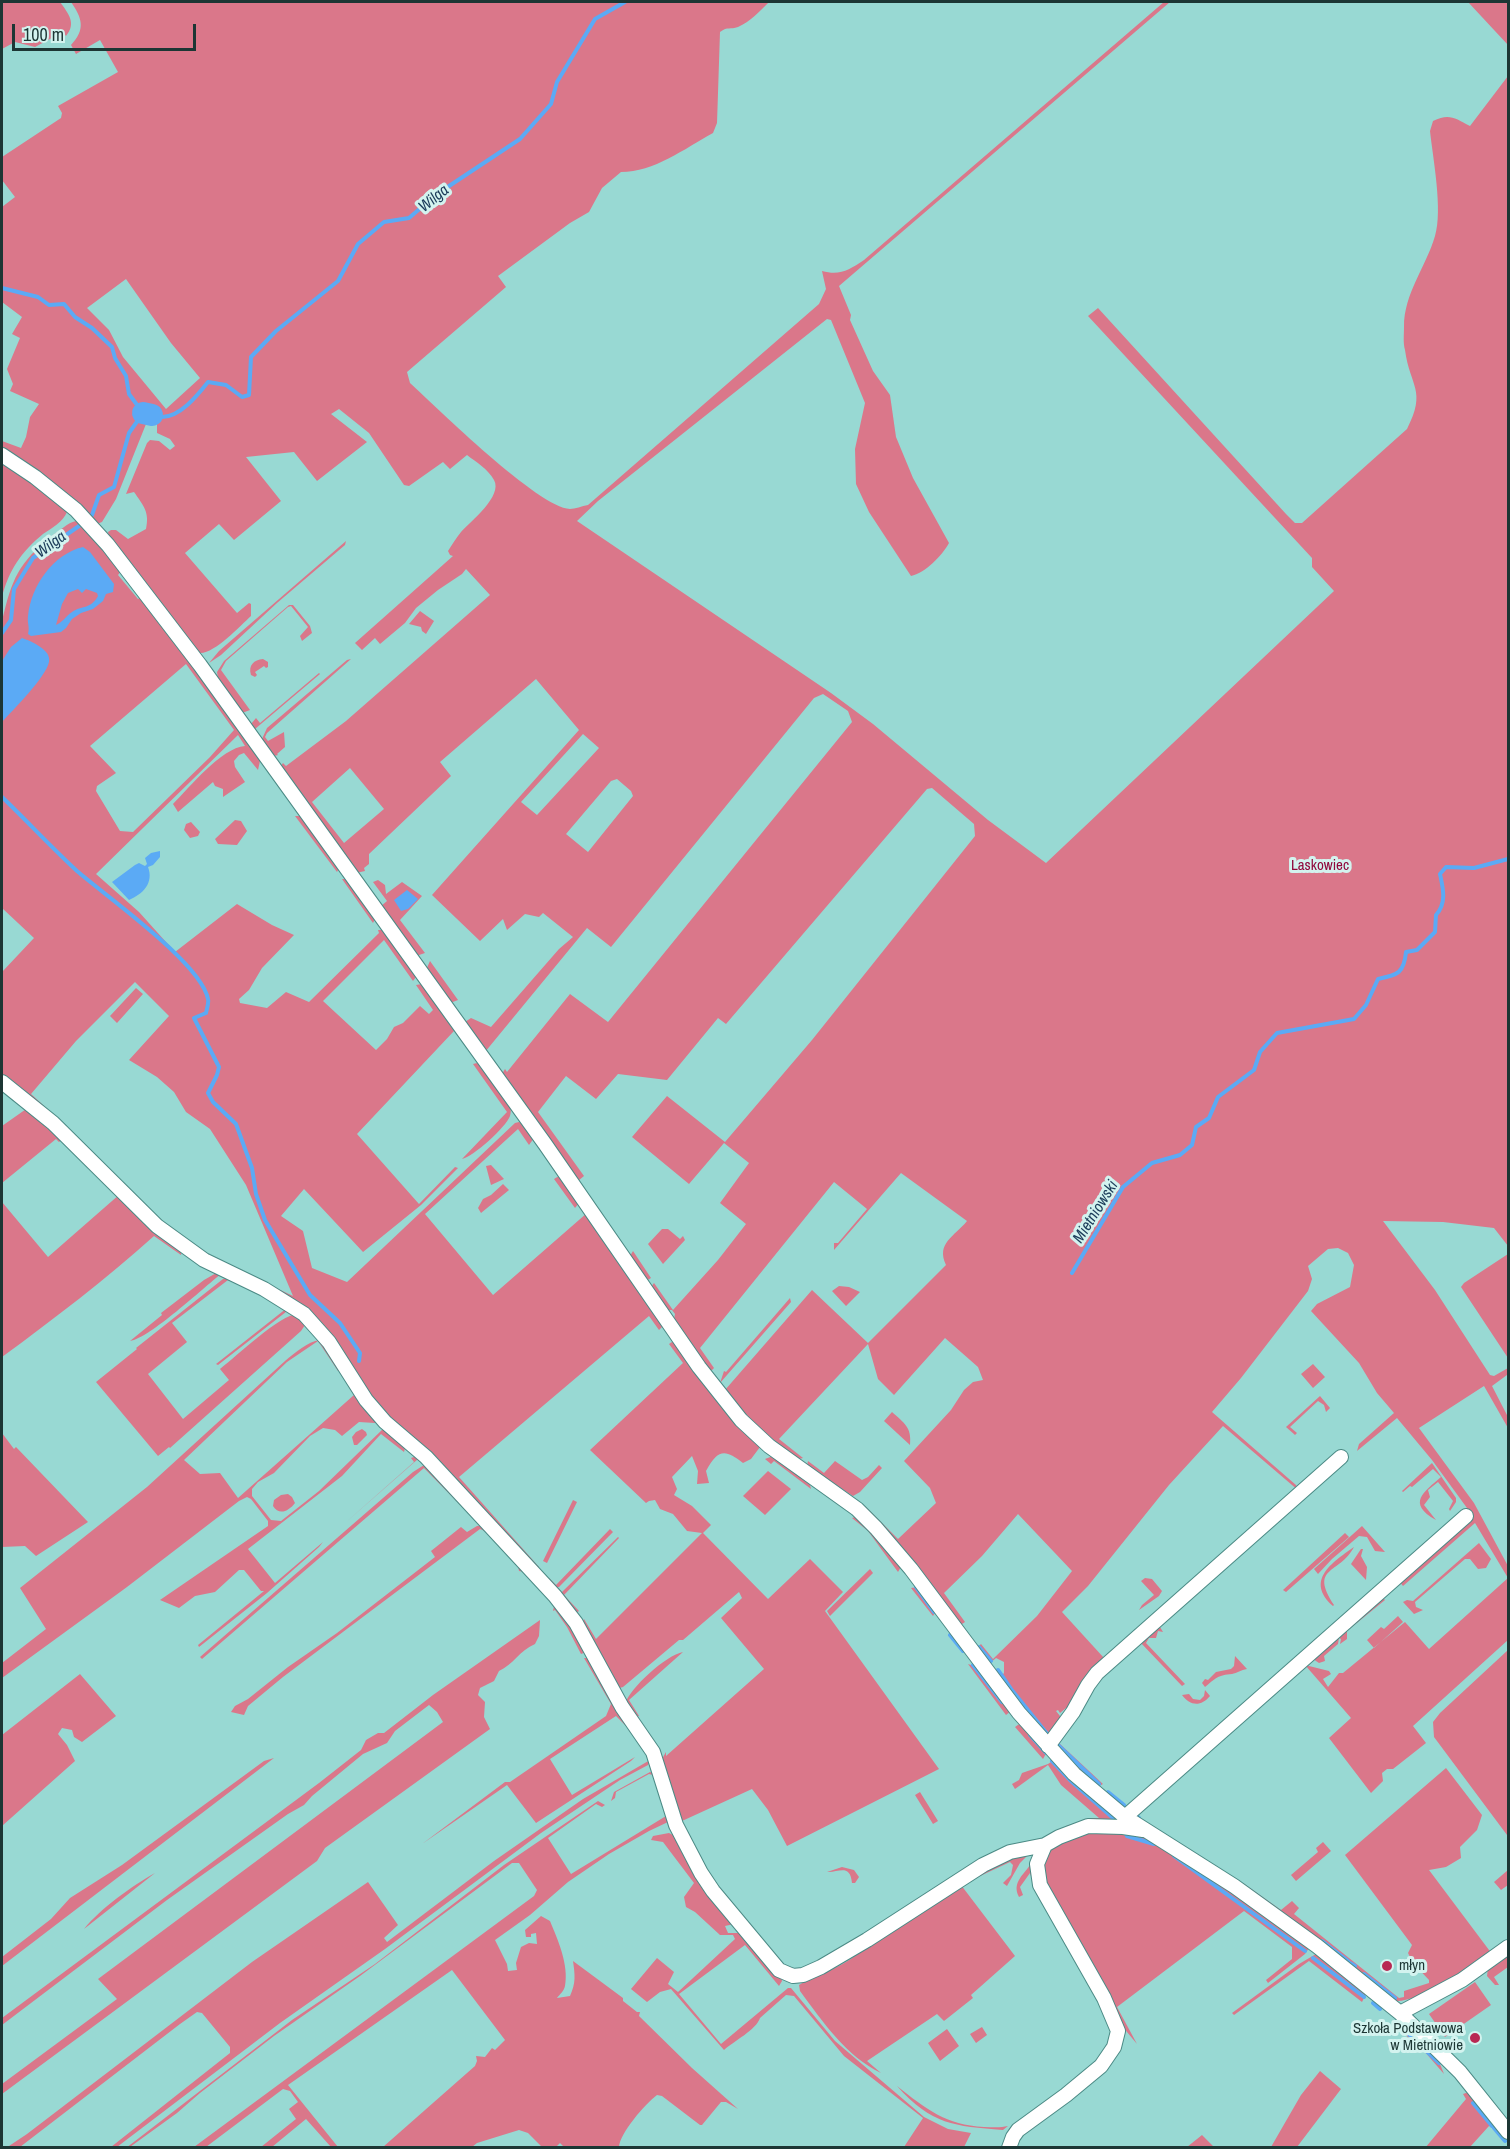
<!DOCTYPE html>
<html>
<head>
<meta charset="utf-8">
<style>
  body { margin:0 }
  #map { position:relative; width:1510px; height:2149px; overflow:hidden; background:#98d9d3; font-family:"Archivo Narrow",sans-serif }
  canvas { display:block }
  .frame { position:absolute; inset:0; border:3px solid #1c3634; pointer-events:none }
  .scale { position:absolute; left:12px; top:24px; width:184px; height:27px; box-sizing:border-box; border:3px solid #1c3634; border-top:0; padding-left:8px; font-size:18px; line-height:21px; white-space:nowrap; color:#1c3634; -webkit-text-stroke:4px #d3f3ef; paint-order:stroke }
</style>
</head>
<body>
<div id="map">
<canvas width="1510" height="2149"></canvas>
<div class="frame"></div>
<div class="scale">100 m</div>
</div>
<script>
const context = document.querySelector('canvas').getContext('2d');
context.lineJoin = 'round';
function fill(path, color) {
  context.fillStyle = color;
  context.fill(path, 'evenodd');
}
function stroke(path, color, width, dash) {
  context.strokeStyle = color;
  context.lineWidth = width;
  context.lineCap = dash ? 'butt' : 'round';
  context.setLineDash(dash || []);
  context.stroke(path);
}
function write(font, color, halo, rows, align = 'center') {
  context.font = font + ' "Archivo Narrow",sans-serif';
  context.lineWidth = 6;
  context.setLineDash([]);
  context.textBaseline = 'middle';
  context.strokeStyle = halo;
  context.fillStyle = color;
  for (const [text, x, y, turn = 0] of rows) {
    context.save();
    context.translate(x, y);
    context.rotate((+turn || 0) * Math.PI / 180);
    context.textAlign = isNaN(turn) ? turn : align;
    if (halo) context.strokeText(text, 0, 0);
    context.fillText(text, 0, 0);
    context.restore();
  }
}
fill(new Path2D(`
  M2 2H60C68 13 77 23 66 36L63 32 35 47 15 42 2 49Z
  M71 2H769C760 11 750 22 738 27 730 30 728 26 720 32L717 123 713 133C684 149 654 172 621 172L602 188 589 212 570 223 498 276 506 287 407 372 410 383C437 408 539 508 570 509 575 509 582 506 588 505L819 304 826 289 822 271C840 276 849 270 864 260L1164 2H1170L839 286 851 315 850 320 873 371 890 395 896 437 913 478 949 543C942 556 925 573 911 576L869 512 856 484 855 449 865 403 831 320 827 319 598 501 577 521 831 693 873 724 988 820 1046 863 1334 591 1312 567V558L1088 316 1098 308 1286 514 1295 523H1302L1407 429C1427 390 1410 387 1405 350 1403 343 1404 335 1404 327 1404 293 1426 267 1435 236 1443 210 1433 159 1430 131L1433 121C1449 113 1455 118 1470 126L1508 76V1246L1494 1228 1443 1222 1383 1221 1435 1290 1490 1375 1494 1376 1508 1368V1376L1507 1375 1492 1386 1508 1417V1428L1484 1386 1419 1428 1474 1503 1508 1566V1640L1413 1726 1426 1743 1393 1769H1387L1382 1773 1383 1781 1371 1793 1329 1738 1351 1718 1305 1665 1329 1671 1331 1674 1323 1679 1328 1687 1339 1673H1343L1405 1622 1429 1649 1508 1578 1475 1523 1403 1586 1399 1581 1467 1508 1432 1460 1397 1418 1357 1451 1359 1444 1394 1413 1377 1393 1359 1363 1311 1311 1317 1304 1350 1287 1354 1265 1348 1253 1338 1248 1328 1249 1308 1266 1312 1279 1308 1291 1241 1378 1212 1412 1296 1485 1299 1491 1223 1426 1169 1485 1088 1586 1062 1612 1104 1658 1069 1711 1066 1708 1060 1713 1058 1710 1056 1711 1060 1716 1064 1715 1047 1736 999 1679 1004 1673V1662L996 1658 989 1664 977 1648 981 1644 993 1659 1037 1616 1072 1571 1018 1514 982 1556 944 1593 965 1622 959 1626 865 1509V1506L898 1539 936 1503 930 1488 904 1461 951 1410 964 1390 973 1382 983 1380 978 1367 945 1338 894 1395 878 1379 868 1344 779 1439 803 1458 799 1459C770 1439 746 1417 725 1390L812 1290 868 1343 946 1265C936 1243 954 1237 967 1221L901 1173 834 1250V1243H838L867 1209 834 1182 700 1348 714 1368 710 1372 674 1319 675 1314 672 1310H667L651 1287 654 1283 673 1310 718 1260 746 1224 720 1203 749 1163 724 1143 689 1184 632 1137 667 1096 725 1142 812 1040 975 836 974 824 932 788 927 789 726 1024 718 1018 667 1080 618 1074 596 1099 566 1076 538 1112 584 1176 578 1181 502 1074 505 1069 507 1072 570 994 608 1022 852 722 848 711 823 694 814 698 611 947 587 928 485 1052 465 1022 471 1018 491 1027 559 949 573 937 543 913 539 917 525 914 507 930 503 919 480 941 432 895 579 730 536 679 440 762 451 776 369 854V864L364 868 365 871 356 873 282 770 281 766 283 763 286 766 346 721 490 595 466 569 462 574 438 590 416 608 405 623 380 644 375 638 362 650 355 643 453 556 450 555 448 551C452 545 456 538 461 532 471 521 503 496 494 480 488 469 476 462 467 455L450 469 443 462 409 486 404 485 369 433 339 409 331 414 367 442 317 481 294 452 246 457 281 501 234 540 219 524 185 553 237 613 249 603 251 604V616C240 626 214 654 200 653L109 537 108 532 111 530H116L128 539 146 529C150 512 143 505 134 492L126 494 147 443 150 440 159 441 170 450 175 446 170 439 157 433V424H146L116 499 102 522 97 524 11 454 2 448V441L21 448 26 437 30 417 39 404 10 391 13 384 7 369 20 338 12 334 22 317 2 302V207L15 197 2 180V157L61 118 62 113 58 106 118 72 100 40 76 54 71 45C86 29 82 18 71 2ZM126 279 171 343 200 378 166 409 123 357 109 330 87 308ZM583 734 599 748 537 815 521 802ZM350 768 384 809 344 843 312 802ZM617 779 631 791 633 796 588 852 566 834 611 781Z
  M1468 2H1508V45Z
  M2 459 67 512C63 522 52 528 43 534 21 552 9 570 2 597Z
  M76 521 100 544 121 571 118 575 138 599 141 597 172 635 260 761 258 770 244 753 239 755 234 761 235 767 245 782 223 797V789L215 786 213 782 178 812 173 804C190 787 221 748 245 746L238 735 96 874 139 912 175 952 237 904 272 925 294 935 262 968 249 990 239 999 240 1003 267 1008 286 992 309 1002 379 933 378 930H382L416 977 413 981 384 940 323 1001 376 1050 387 1039 394 1027 403 1023 420 1006 429 1014 433 1010 416 985 422 984 454 1031 357 1134 419 1204 455 1167 458 1168 421 1205 363 1252 304 1189 281 1216 303 1231 312 1268 347 1282 515 1123 519 1122 524 1125 534 1138 529 1145 518 1129 425 1214 493 1295 587 1213 664 1325 659 1330 649 1316 459 1477 539 1567 536 1568 390 1421 329 1337 230 1266 293 1296 246 1185 210 1129 186 1112 174 1092 157 1077 129 1060 169 1016 135 982 76 1041 31 1094 53 1114 48 1115 2 1078V972L34 938 2 908V621C12 579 18 563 53 535 61 530 67 523 76 521ZM186 664 234 730 210 757 133 832 120 831 96 791 97 786 116 773 90 746Z
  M346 541 345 545 277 603 221 655 209 663 219 651Z
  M289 605H293L310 626 312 633 302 641 300 636 308 627 291 606 288 607 226 661 221 670 250 710 242 713 218 678 217 672 224 661Z
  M420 611 434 621 426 634 422 631 421 627 409 624Z
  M263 659 268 662V667L266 668 264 666 255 672 257 675 255 677 251 675C248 665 254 660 263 659Z
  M351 659 267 733 265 737 268 741 284 732 285 747 277 754 278 755 274 756 262 739 267 728 347 660Z
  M319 673 320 674 255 729 251 724 256 718 260 723Z
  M295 816H300L339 868 337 872Z
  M235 820 241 821 247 831 237 845 218 844 215 839Z
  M191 822 200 832 198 836 190 838 184 830 186 824Z
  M342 879H347L375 919 373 923Z
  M378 880 385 885 386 894 402 882 422 896 400 920 425 953 416 956 380 907 387 901 373 882Z
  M430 961 458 1000 450 1003 426 970Z
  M136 988 143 994 117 1023 110 1016Z
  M477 1063 510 1106C511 1110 511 1112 510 1116 506 1127 473 1157 462 1159L507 1112 473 1064Z
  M29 1107 63 1139 59 1142 56 1139 2 1183V1126Z
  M491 1165 504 1179 491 1185 486 1166Z
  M559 1176 579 1203 575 1208 554 1179Z
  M503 1184 509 1190 481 1213 478 1208 483 1199 491 1195Z
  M120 1194 182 1249 181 1255 154 1236C106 1279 54 1319 2 1357V1202L48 1257Z
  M662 1229H668L680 1239 683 1236 685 1240 663 1264 648 1244Z
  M633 1251 651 1278 646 1281 630 1256Z
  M1508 1254V1358L1461 1287 1464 1283Z
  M218 1272 221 1274C203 1288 150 1338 130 1341L162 1315 161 1313 204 1280Z
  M231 1277 235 1283 228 1280 172 1323 187 1342 148 1374 183 1419 229 1380 220 1369C238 1355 278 1316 299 1313L305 1325 301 1331 170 1448 169 1447 158 1456 96 1382 137 1349 136 1348 223 1279Z
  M839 1286 849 1287 860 1292 846 1306 832 1291Z
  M790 1298 791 1302 720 1383 724 1371 726 1372Z
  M287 1308H291L218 1365 216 1364Z
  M320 1340 342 1368 338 1371 318 1341 287 1362 184 1460 200 1474 220 1473 238 1498 354 1395 348 1386 352 1384 378 1419 375 1423 359 1422 342 1436 335 1430 323 1428 310 1436 274 1473 258 1482 252 1489V1496L271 1520 281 1521 319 1491 385 1427 406 1445 404 1452 381 1434 342 1476 248 1549 275 1583 323 1542 319 1547 267 1593 199 1647 198 1645 264 1591H261L244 1570H239L215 1592 195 1596 179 1608 160 1600 268 1526V1521L251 1499 247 1497 239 1501 127 1587 2 1678V1663L46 1629 20 1588 147 1487 285 1361C296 1352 307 1342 320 1340Z
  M675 1340 760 1447 751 1459 743 1463C725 1449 718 1449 706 1471L709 1483 697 1484 698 1471 692 1456 672 1477 677 1489 674 1495 692 1506 711 1525 703 1533 768 1599 810 1559 843 1592 825 1611 939 1769 787 1846 768 1810 752 1789 682 1821 695 1848 686 1839 662 1759 666 1752V1756L764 1669 721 1618 742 1598 739 1592 683 1640H679L623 1687 616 1689 581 1626 584 1619 596 1639 702 1533 687 1531 673 1514 660 1509 655 1500 649 1501 646 1503 590 1450 683 1363 669 1344Z
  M1313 1364 1325 1377 1313 1388 1301 1374Z
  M1320 1396 1330 1408 1326 1412 1324 1405 1318 1401 1290 1427 1297 1433 1295 1435 1286 1427Z
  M892 1412C904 1423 912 1427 910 1445L884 1421Z
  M362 1429 366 1432 367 1435 357 1445H354L352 1437 356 1432Z
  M2 1433 14 1449 16 1447 88 1522 36 1556 25 1546 2 1547Z
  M417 1456 418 1459 345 1523 414 1462 411 1458Z
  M773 1456 810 1485 811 1489 774 1461 771 1464 765 1459Z
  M808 1461 824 1473 835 1461 862 1480 868 1477 879 1465 882 1468 860 1492 853 1496 807 1466Z
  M1432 1463 1456 1498V1502L1450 1511 1449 1509 1453 1501 1438 1482 1428 1490 1430 1497 1424 1505 1436 1520C1406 1503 1424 1492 1441 1477L1433 1469 1412 1487 1410 1486 1403 1492 1402 1491Z
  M424 1465 429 1466 472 1514 471 1516 424 1468 202 1659 200 1657 413 1472Z
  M768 1471 791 1489 765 1515 743 1496Z
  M288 1494 292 1497 295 1503C289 1511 279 1516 273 1506L274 1500 281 1495Z
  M573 1500 577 1502 547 1563 543 1561Z
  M855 1517 871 1530 902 1565 898 1572 868 1531 852 1518Z
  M483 1525C505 1539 581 1628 586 1652L581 1654 567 1627 555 1610 553 1611 554 1606 525 1572 519 1571C518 1559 507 1552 498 1545 492 1540 489 1532 480 1529L283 1677 248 1706 244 1715 231 1712 235 1706 248 1699 288 1667 337 1633 435 1557 431 1551 461 1527 467 1532 477 1526Z
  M1362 1526 1385 1552 1375 1551 1367 1537 1359 1536 1332 1559 1318 1574 1314 1569Z
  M610 1529 613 1532 559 1587 553 1588 548 1582 549 1578 556 1585Z
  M1345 1533 1349 1537 1286 1592 1283 1590Z
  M618 1537 619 1538 564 1595 579 1611 574 1614 561 1596 562 1592Z
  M1479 1543 1491 1559 1486 1568 1478 1569 1470 1559H1465L1415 1602 1416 1607 1423 1610 1414 1614 1403 1602 1407 1600 1413 1601Z
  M1354 1547C1339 1575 1309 1566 1334 1605L1333 1606C1305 1581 1331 1563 1354 1547Z
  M1361 1549H1363L1361 1556 1367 1567 1366 1580 1351 1564Z
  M870 1569 873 1573 830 1616 827 1611Z
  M1145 1578 1152 1579 1162 1591 1159 1596 1139 1610 1142 1605 1154 1595 1141 1581Z
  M918 1587 936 1611 933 1616 911 1588Z
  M1383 1598 1385 1600 1347 1631V1639L1340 1644 1341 1639 1339 1638 1338 1644 1324 1656 1325 1661 1319 1663 1313 1659Z
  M1398 1616 1403 1622 1374 1648 1367 1640 1381 1627 1384 1629Z
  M540 1620 539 1636 535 1644C520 1650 513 1665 499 1671L494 1681 480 1688 478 1695 485 1702 484 1717 490 1729 325 1848 317 1861 2 2094V2084L117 1999 98 1979 443 1722 437 1712 429 1705 395 1731 387 1743 363 1754 312 1796 304 1805 288 1814 167 1900 2 2025V2018L319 1783 361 1750 366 1740 378 1733H384L433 1695Z
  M1156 1627H1160L1163 1632 1158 1631 1156 1638H1149L1146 1643 1185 1684 1182 1686 1140 1642Z
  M1508 1650V1834L1507 1835 1434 1737 1433 1722 1440 1713Z
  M683 1652 629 1700 639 1716 634 1718 625 1704C630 1688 666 1655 683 1652Z
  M1235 1656 1247 1669C1241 1670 1237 1673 1232 1674 1218 1675 1216 1678 1205 1687L1202 1683 1205 1679 1208 1680 1216 1672 1231 1669 1234 1666Z
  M584 1658H588L630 1724 627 1727 616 1716 550 1759 572 1795 635 1757 631 1761 536 1823 507 1785 422 1844 505 1782H510L606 1716 611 1704Z
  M968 1664 977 1667 1011 1711 1006 1715Z
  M80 1674 116 1716 82 1742 74 1737 72 1730 62 1728 58 1734 67 1745 75 1761 2 1826V1735Z
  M1205 1690 1210 1696C1201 1707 1190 1706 1182 1695L1189 1694 1193 1699 1200 1700 1204 1696Z
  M1080 1711 1082 1712 1060 1738 1059 1743 1103 1784 1097 1787 1056 1746 1057 1741Z
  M1022 1722 1047 1752 1043 1759 1015 1727Z
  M274 1758 2 1966V1957L51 1919 70 1898 122 1865 264 1761Z
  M650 1760 648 1765 620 1780 541 1833 385 1949 280 2023 117 2147H111L230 2053V2047L202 2013 197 2012 180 2024 20 2147 6 2148 27 2134 252 1962 368 1882 398 1925 384 1938 387 1942 494 1861 583 1799Z
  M1054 1760 1120 1820 1067 1827 1066 1826 1090 1818H1099L1061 1785 1048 1765 1015 1789 1012 1784 1019 1780 1022 1773 1048 1764Z
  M1446 1768 1482 1815 1477 1830 1460 1847 1461 1858 1446 1867 1429 1870 1492 1954C1475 1969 1418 2002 1396 2001L1242 1886 1243 1883 1281 1910 1292 1901 1299 1908 1294 1914 1399 1998 1404 1997V1991L1429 1983V1980L1413 1963 1408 1953 1412 1945 1345 1855Z
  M650 1772 654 1773 668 1822 649 1831 609 1854 568 1882 530 1915 495 1940 507 1964 508 1971 517 1970 516 1963 521 1947 529 1943 537 1944 536 1933 531 1934V1937H526L525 1930 541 1916 550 1921C558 1940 569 1965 565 1986 564 1991 560 1994 557 1998L570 1996C576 1983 575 1975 573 1961L623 1998V2001L637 2012H640L639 2016 692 2068 738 2109 726 2102H721L702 2125H700L662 2096 657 2095C645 2104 620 2133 619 2147H564L560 2143 556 2147H542L528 2133 519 2130 477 2143 472 2147H383L475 2066 477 2061 476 2056 485 2057 492 2048 495 2050 505 2040 452 1970 288 2085 338 2147H331L306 2119 272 2147H261L296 2119 289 2109 298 2102 290 2091 283 2089 206 2147H194L534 1896 537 1890 519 1863H512L360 1976 274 2036 200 2093 177 2113 130 2147 126 2148 292 2020 375 1964 504 1865 598 1801 605 1805 602 1807 596 1804 548 1838 571 1874 666 1816 653 1775 649 1774 616 1792 615 1798 611 1801 614 1792Z
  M920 1792 938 1821 933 1824 915 1795Z
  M1081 1831 1137 1834 1150 1839 1243 1900 1309 1948 1305 1954 1268 1983 1266 1980 1292 1959V1947L1244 1911 1117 2007 1137 2044 1122 2026 1043 1883V1855L1050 1846Z
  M669 1833 675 1836 734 1924 725 1926 728 1933H741L781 1977 782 1981 779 1986 745 1945 679 1994 721 2044 788 1988H791L835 2041 924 2117 948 2129 971 2133 964 2147H904L923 2118 844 2056 794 1996 786 1995 760 2018C756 2030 734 2041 724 2050L671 1989 660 1992 647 2002 631 1989 657 1958 674 1972 668 1984 678 1992 735 1939 733 1935H720L695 1912 686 1907 684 1897 694 1883 663 1842 651 1840 653 1836Z
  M1323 1842 1331 1851 1296 1881 1291 1875 1318 1852 1316 1848Z
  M1028 1855 1020 1863 1007 1886 1003 1883 1011 1875 1013 1865 1010 1862 961 1885 1015 1956 971 1995 973 1998 944 2021 937 2014 867 2061 881 2073C847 2057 822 2021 800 1991L799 1985C819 1973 849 1966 864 1947L992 1863Z
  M1032 1862 1036 1892 1030 1873 1020 1887 1023 1895 1019 1897C1011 1882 1025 1874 1032 1862Z
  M842 1867 854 1870 859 1877 855 1883H852C850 1863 838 1873 827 1872Z
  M1508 1870V1885L1501 1890 1494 1882Z
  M155 1873 84 1929C101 1908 132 1886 155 1873Z
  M1316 1954 1366 1994 1362 2002 1309 1961 1234 2015 1232 2013 1299 1964Z
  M1507 1956H1508V1967L1494 1977 1499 1985H1495L1487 1976 1488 1968Z
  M1475 1982 1491 2005 1445 2037 1429 2014Z
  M1398 2020 1438 2059 1444 2074 1424 2051 1394 2025Z
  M982 2027 987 2035 976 2043 970 2034Z
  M947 2029 959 2046 940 2061 928 2043Z
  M1320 2071 1341 2089 1297 2147H1271L1301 2095Z
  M897 2086C926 2109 946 2125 984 2127 992 2127 1000 2128 1008 2126L1003 2130C954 2126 932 2125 897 2086Z
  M1466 2093H1469L1494 2124 1491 2127 1489 2126 1470 2147 1425 2148 1466 2099 1463 2094Z
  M1202 2135 1214 2147H1187Z`), '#da778a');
fill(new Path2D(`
  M83 547 90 552 114 584 113 592 106 594 103 601 93 609 81 613 72 619 66 628 61 632 31 636 28 634C30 627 27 623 28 616 31 586 53 554 83 547ZM78 589 82 593 86 589 97 593 98 596C90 610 82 605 72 612 66 616 63 622 56 625L62 604 68 593Z
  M22 638C31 641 52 650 49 662 46 677 13 710 2 722V661L11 647Z
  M160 851V857L153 865 148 867C154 883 143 894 129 900L112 882 135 865 139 863 145 866 147 864 145 858 151 853Z
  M407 890 418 899 408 909 401 911 394 900Z`), '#5baaf5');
stroke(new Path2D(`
  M2 288 38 297 49 305 64 304 75 317 92 328 112 347 115 358 126 376 129 394 143 413 129 433 114 487 99 495 92 515
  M162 417C180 417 197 396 208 382L226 385 242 397 249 395 251 357 276 331 338 281 358 244 384 222 409 218 437 194 520 139 551 104 557 82 595 19 625 2
  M2 633 11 620 14 589 33 558 79 526
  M2 797C27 821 51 847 77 871 107 897 201 963 208 999 209 1003 207 1008 206 1013L194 1018 219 1067 217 1075 208 1093 213 1102 236 1124 252 1168 256 1194 265 1220 310 1295 340 1323 360 1353 359 1361
  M1072 1273 1123 1187 1152 1163 1180 1155 1192 1145 1196 1127 1209 1118 1218 1097 1254 1070 1260 1052 1277 1033 1354 1019 1366 1005 1378 979C1398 975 1404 973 1406 952L1417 950 1435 932 1436 915C1447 903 1443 888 1440 874L1446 867 1474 868 1508 859
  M916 1587 934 1612
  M950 1635 963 1651
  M979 1647 991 1661
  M973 1665 1002 1702
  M998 1670 1011 1689 1048 1735
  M1030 1735 1046 1753
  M1058 1745 1099 1784
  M1052 1761 1072 1782 1113 1818
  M1108 1792 1124 1805
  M1137 1816 1139 1818
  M1126 1834 1127 1836 1154 1844
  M1174 1856 1305 1951
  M1322 1941 1348 1961
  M1313 1958 1364 1997
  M1350 1963 1355 1966
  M1364 1974 1395 1998
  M1373 2003 1380 2009
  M1396 2022 1439 2063
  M1473 2103 1492 2126
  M1494 2128 1505 2141`), '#5baaf5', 4);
stroke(new Path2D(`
  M143 413 152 415`), '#5baaf5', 22);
const minor = new Path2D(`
  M2 455 35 477 76 510 108 545 200 665 545 1144 699 1367 741 1420 769 1446 857 1509 876 1528 911 1569 1019 1713 1074 1774 1125 1817 1234 1886 1317 1946 1400 2013 1460 2072 1508 2132
  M2 1082 53 1123 157 1226 204 1260 264 1289 304 1314 329 1342 366 1400 385 1422 426 1457 555 1596 576 1623 622 1707 653 1752 676 1825 701 1873 713 1891 779 1970 793 1976 803 1975 821 1967 867 1940 983 1865 1010 1852 1045 1845 1059 1837 1088 1826 1123 1827 1143 1830
  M1048 1746 1073 1712 1088 1685 1097 1673 1341 1457
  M1125 1817 1466 1516
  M1400 2013 1462 1980 1508 1947
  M1009 2148 1013 2137 1018 2130 1066 2095 1101 2066 1114 2047 1118 2031 1104 1998 1040 1885 1037 1864 1045 1845`);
stroke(minor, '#4b8a85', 16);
stroke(minor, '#fff', 14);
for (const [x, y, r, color] of [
  [1387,1966,6,"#b82853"],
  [1475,2038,6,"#b82853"]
]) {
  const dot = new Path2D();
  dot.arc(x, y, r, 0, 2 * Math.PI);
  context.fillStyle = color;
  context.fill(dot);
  stroke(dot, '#d3f3ef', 2);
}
write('15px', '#90073b', '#d3f3ef', [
  ["Laskowiec",1320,866]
]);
write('15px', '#1c3634', '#d3f3ef', [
  ["młyn",1399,1966],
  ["Szkoła Podstawowa",1463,2029,"right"],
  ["w Mietniowie",1463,2046,"right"]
], 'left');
write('italic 16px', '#1b3b59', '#d3f3ef', [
  ["Wilga",434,199,-39],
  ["Wilga",51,545,-36],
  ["Mietniowski",1096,1212,-58]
]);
</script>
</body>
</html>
